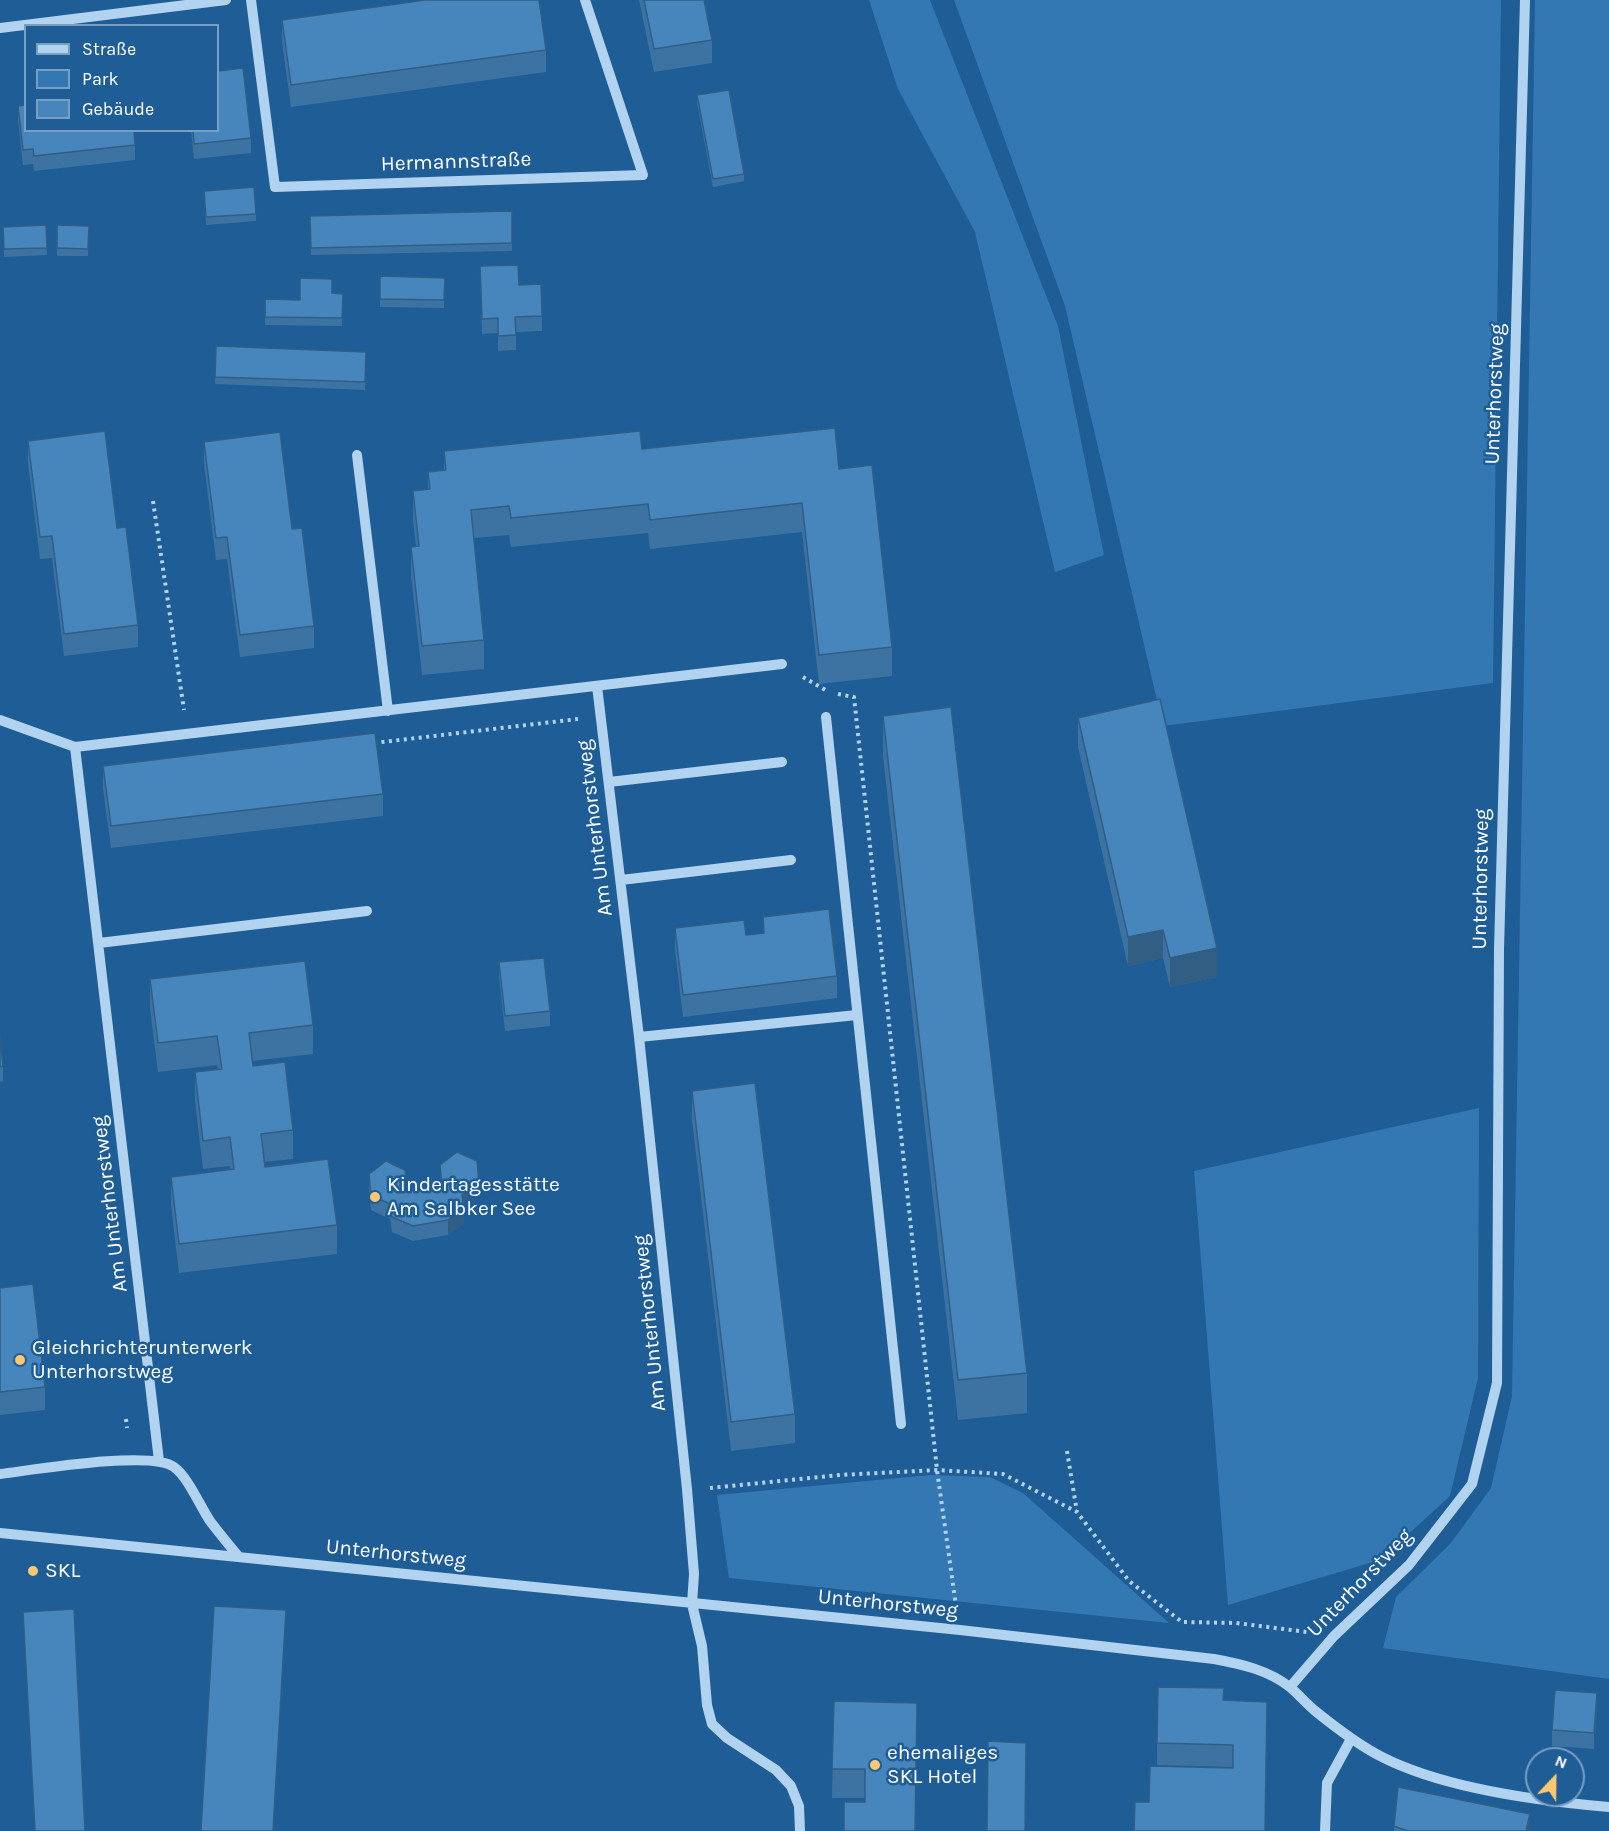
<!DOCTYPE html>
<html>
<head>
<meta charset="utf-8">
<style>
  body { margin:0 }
  #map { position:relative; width:1609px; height:1831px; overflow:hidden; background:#1f5d96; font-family:Karla,sans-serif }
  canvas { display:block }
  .legend { position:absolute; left:24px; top:24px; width:195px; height:108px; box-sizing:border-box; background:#1f5d96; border:2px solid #799ec0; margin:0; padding:8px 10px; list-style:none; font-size:18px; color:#fff }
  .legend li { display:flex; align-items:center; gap:12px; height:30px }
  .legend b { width:30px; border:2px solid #799ec0 }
  .north { position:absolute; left:1525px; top:1747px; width:60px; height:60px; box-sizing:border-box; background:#1f5d96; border:2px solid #799ec0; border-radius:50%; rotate:22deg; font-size:16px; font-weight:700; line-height:24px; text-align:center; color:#fff }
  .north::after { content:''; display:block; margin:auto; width:21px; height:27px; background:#fdc872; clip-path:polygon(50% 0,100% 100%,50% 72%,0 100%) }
</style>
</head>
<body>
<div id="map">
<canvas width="1609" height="1831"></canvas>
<ul class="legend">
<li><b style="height:8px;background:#b2d3ef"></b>Straße</li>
<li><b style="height:16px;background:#3377b3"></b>Park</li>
<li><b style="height:16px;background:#4786bc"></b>Gebäude</li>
</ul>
<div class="north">N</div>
</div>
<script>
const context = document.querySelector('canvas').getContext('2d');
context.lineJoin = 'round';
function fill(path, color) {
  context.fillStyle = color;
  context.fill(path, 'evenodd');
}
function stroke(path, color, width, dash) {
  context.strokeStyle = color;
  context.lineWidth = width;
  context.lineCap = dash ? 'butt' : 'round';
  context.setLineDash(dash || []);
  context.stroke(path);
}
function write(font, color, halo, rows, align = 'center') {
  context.font = font + ' Karla,sans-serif';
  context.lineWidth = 5;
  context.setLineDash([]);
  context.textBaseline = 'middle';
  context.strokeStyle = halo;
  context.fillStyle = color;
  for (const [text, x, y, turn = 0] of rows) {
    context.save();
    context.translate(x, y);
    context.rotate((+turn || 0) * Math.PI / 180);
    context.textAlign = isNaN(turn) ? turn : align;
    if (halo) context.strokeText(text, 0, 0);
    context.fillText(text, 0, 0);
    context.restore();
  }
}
fill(new Path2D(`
  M869 0H930L1058 326 1104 555 1055 572 975 232 898 89Z
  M954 0H1501L1493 683 1163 726 1065 306Z
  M1535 0H1609V1679L1383 1648 1396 1597 1451 1543 1491 1488 1512 1396Z
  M1479 1108 1478 1378 1450 1496 1380 1560 1228 1605 1194 1171Z
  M930 1475 990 1477 1023 1493 1169 1623 729 1578 717 1495Z`), '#3377b3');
stroke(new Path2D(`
  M153 501 184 710
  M803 677 827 691
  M838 694 854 697 937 1470 956 1606
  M374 743 578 719
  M126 1419 127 1428
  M1067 1451 1077 1512
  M710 1488 840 1475 937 1470 1003 1474 1077 1512 1129 1581 1182 1622 1236 1623 1307 1632`), '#b2d3ef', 4, [3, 4.5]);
stroke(new Path2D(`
  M251 0 275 187 643 175 585 0
  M0 28 226 0
  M357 455 388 711
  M597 686 639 1037 687 1489 694 1574 692 1604 702 1646 707 1705 712 1724 727 1738 776 1770 791 1786 799 1806 800 1831
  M826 717 901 1424
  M0 720 75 747 782 664
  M75 747 159 1461
  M609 782 782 762
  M621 880 791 860
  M99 943 367 911
  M639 1037 857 1015
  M0 1474C33 1470 151 1450 174 1467 188 1477 200 1506 210 1521 219 1533 229 1545 239 1557
  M0 1533 960 1630 1214 1659C1241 1664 1269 1670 1291 1688 1299 1695 1306 1703 1314 1710 1335 1727 1358 1745 1382 1757 1445 1789 1538 1801 1609 1807
  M1290 1687 1334 1636 1409 1565 1472 1484 1497 1383 1499 949 1525 0
  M1325 1831 1327 1783 1351 1739`), '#b2d3ef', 10);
fill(new Path2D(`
  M639 0H704L712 40V63L654 72Z
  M282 20 546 50V72L291 107 282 42Z
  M697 95 744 174V181L713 187 697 103Z
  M18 106 135 145V160L34 171 33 164 23 165 18 121Z
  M191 130H218L251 138V153L194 159Z
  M204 191 256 214V221L206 225Z
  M512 211V251L311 255 310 216Z
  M46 225 47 255 4 257 3 227Z
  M89 226 88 256H57V248Z
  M480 266 519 285 541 284 542 331 516 332V350L498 351V333L482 334Z
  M380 276 445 278 444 308 380 307Z
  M332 293 343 294 342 326 265 325V299L300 300Z
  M216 346 366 352 365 390 215 384Z
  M28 441 117 528 138 625V647L64 656 52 558 40 559 28 463Z
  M204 442 292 529 314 626V648L240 657 227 559 216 560 204 464Z
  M642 449 839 469 892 647V676L819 684 802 532 650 549 648 533 511 547 509 535 474 538 484 640V669L422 675 411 575V547L416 546 413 520V491L428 490V472L444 470V451Z
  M883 716 1027 1373V1413L958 1420 883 756Z
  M1078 718 1217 977 1170 987 1163 958 1128 966 1078 747Z
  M103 766 383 794V816L111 848 103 788Z
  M763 917 837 976V998L683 1017 675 950V928L746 935 763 933Z
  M499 962 550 1011V1026L505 1031 499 977Z
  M150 979 313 1025V1054L252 1061 253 1066 293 1130V1159L264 1162 265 1167 337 1225V1254L179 1273 171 1205V1177L230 1169V1166L203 1169 195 1101V1072L218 1070 217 1065 158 1072 150 1008Z
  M0 1036 3 1066V1081L0 1082Z
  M692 1091 795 1414V1443L731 1451 692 1120Z
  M440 1165 479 1197 464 1208V1223L448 1235 413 1241 392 1232 390 1219 371 1210 369 1189V1174L408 1191 441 1186Z
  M0 1288 45 1387V1410L0 1415Z
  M1158 1687 1224 1700 1265 1831 1149 1802 1233 1768V1767L1157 1765Z
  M834 1701 916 1831 865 1802V1798H832Z
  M1597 1709 1594 1749 1552 1746V1730Z
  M1394 1826 1530 1831H1394Z`), '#3d73a2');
fill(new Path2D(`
  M1163 930V958L1128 966V937Z
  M1217 948V977L1170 987V958Z
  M479 1182V1197L464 1208V1223L448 1235V1220L462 1195Z
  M1597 1693V1709L1594 1749V1733Z
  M1530 1814V1831H1526Z`), '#325e84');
const building = new Path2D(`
  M425 0H539L546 50 291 85 282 20Z
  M644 0H704L712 40 654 49Z
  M243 68 251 138 194 144 193 130H218V71Z
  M729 90 744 174 713 179 697 95Z
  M26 105V130H134L135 145 34 156 33 149 23 150 18 106Z
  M254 187 256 214 206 217 204 191Z
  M512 211V243L311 248 310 216Z
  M46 225 47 248 4 249 3 227Z
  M57 225 89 226 88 249 57 248Z
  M518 265 519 285 541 284 542 316 515 317 516 335 498 336V318L482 319 480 266Z
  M380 276 445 278 444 300 380 299Z
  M300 278 332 279V293L343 294 342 318 265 317V299L300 300Z
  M216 346 366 352 365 382 215 377Z
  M835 428 839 469 872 465 892 647 819 655 802 503 650 520 648 504 511 518 509 506 471 510 484 640 422 646 411 547 419 546 413 491 430 489 428 472 446 470 444 451 640 431 642 449Z
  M105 431 117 528 126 527 138 625 64 634 52 536 40 537 28 441Z
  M280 432 292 529 302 528 314 626 240 635 227 537 216 538 204 442Z
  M1160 699 1217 948 1170 958 1163 930 1128 937 1078 718Z
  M951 707 1027 1373 958 1380 883 716Z
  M375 733 383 794 111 826 103 766Z
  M829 909 837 976 683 995 675 928 744 920 746 935 764 933 763 917Z
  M544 958 550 1011 505 1016 499 962Z
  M305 961 313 1025 249 1033 253 1066 285 1062 293 1130 261 1134 265 1167 328 1159 337 1225 179 1244 171 1177 234 1169 230 1137 203 1141 195 1072 222 1069 217 1036 158 1043 150 979Z
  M0 1036 3 1066 0 1067Z
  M755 1083 795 1414 731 1422 692 1091Z
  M457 1152 477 1161 479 1182 462 1195 464 1208 448 1220 413 1226 392 1217 390 1204 371 1195 369 1174 386 1161 405 1170 408 1191 442 1186 440 1165Z
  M33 1284 45 1387 0 1392V1288Z
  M214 1606 286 1610 273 1831H201Z
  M74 1609 85 1831H35L23 1612Z
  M1158 1687 1224 1688 1223 1700 1267 1702 1265 1831H1134L1135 1802H1149L1150 1766 1233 1768V1745L1157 1743Z
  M1555 1690 1597 1693 1594 1733 1552 1730Z
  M834 1701 917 1703 915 1831H844V1802H865V1769H832Z
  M988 1741 1026 1743 1025 1831H987Z
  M1398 1787 1530 1814 1526 1831H1408L1394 1826Z`);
fill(building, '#4786bc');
stroke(building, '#325e84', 1.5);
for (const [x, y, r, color] of [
  [375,1197,6,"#fdc872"],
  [20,1360,6,"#fdc872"],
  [33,1571,6,"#fdc872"],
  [875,1765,6,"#fdc872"]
]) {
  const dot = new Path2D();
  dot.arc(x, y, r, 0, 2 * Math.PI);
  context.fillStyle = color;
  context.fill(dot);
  stroke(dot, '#1f5d96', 2);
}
write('21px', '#fff', '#1f5d96', [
  ["Hermannstraße",456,162,-2],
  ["Unterhorstweg",1495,394,-88],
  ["Am Unterhorstweg",595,828,-97],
  ["Unterhorstweg",1481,879,-89],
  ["Am Unterhorstweg",110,1204,-97],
  ["Am Unterhorstweg",650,1323,-96],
  ["Unterhorstweg",396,1554,6],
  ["Unterhorstweg",1360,1583,-46],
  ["Unterhorstweg",888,1604,6]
]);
write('21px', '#fff', '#1f5d96', [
  ["Kindertagesstätte",387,1185],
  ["Am Salbker See",387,1209],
  ["Gleichrichterunterwerk",32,1348],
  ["Unterhorstweg",32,1372],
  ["SKL",45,1571],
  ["ehemaliges",887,1753],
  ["SKL Hotel",887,1777]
], 'left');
</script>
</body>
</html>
